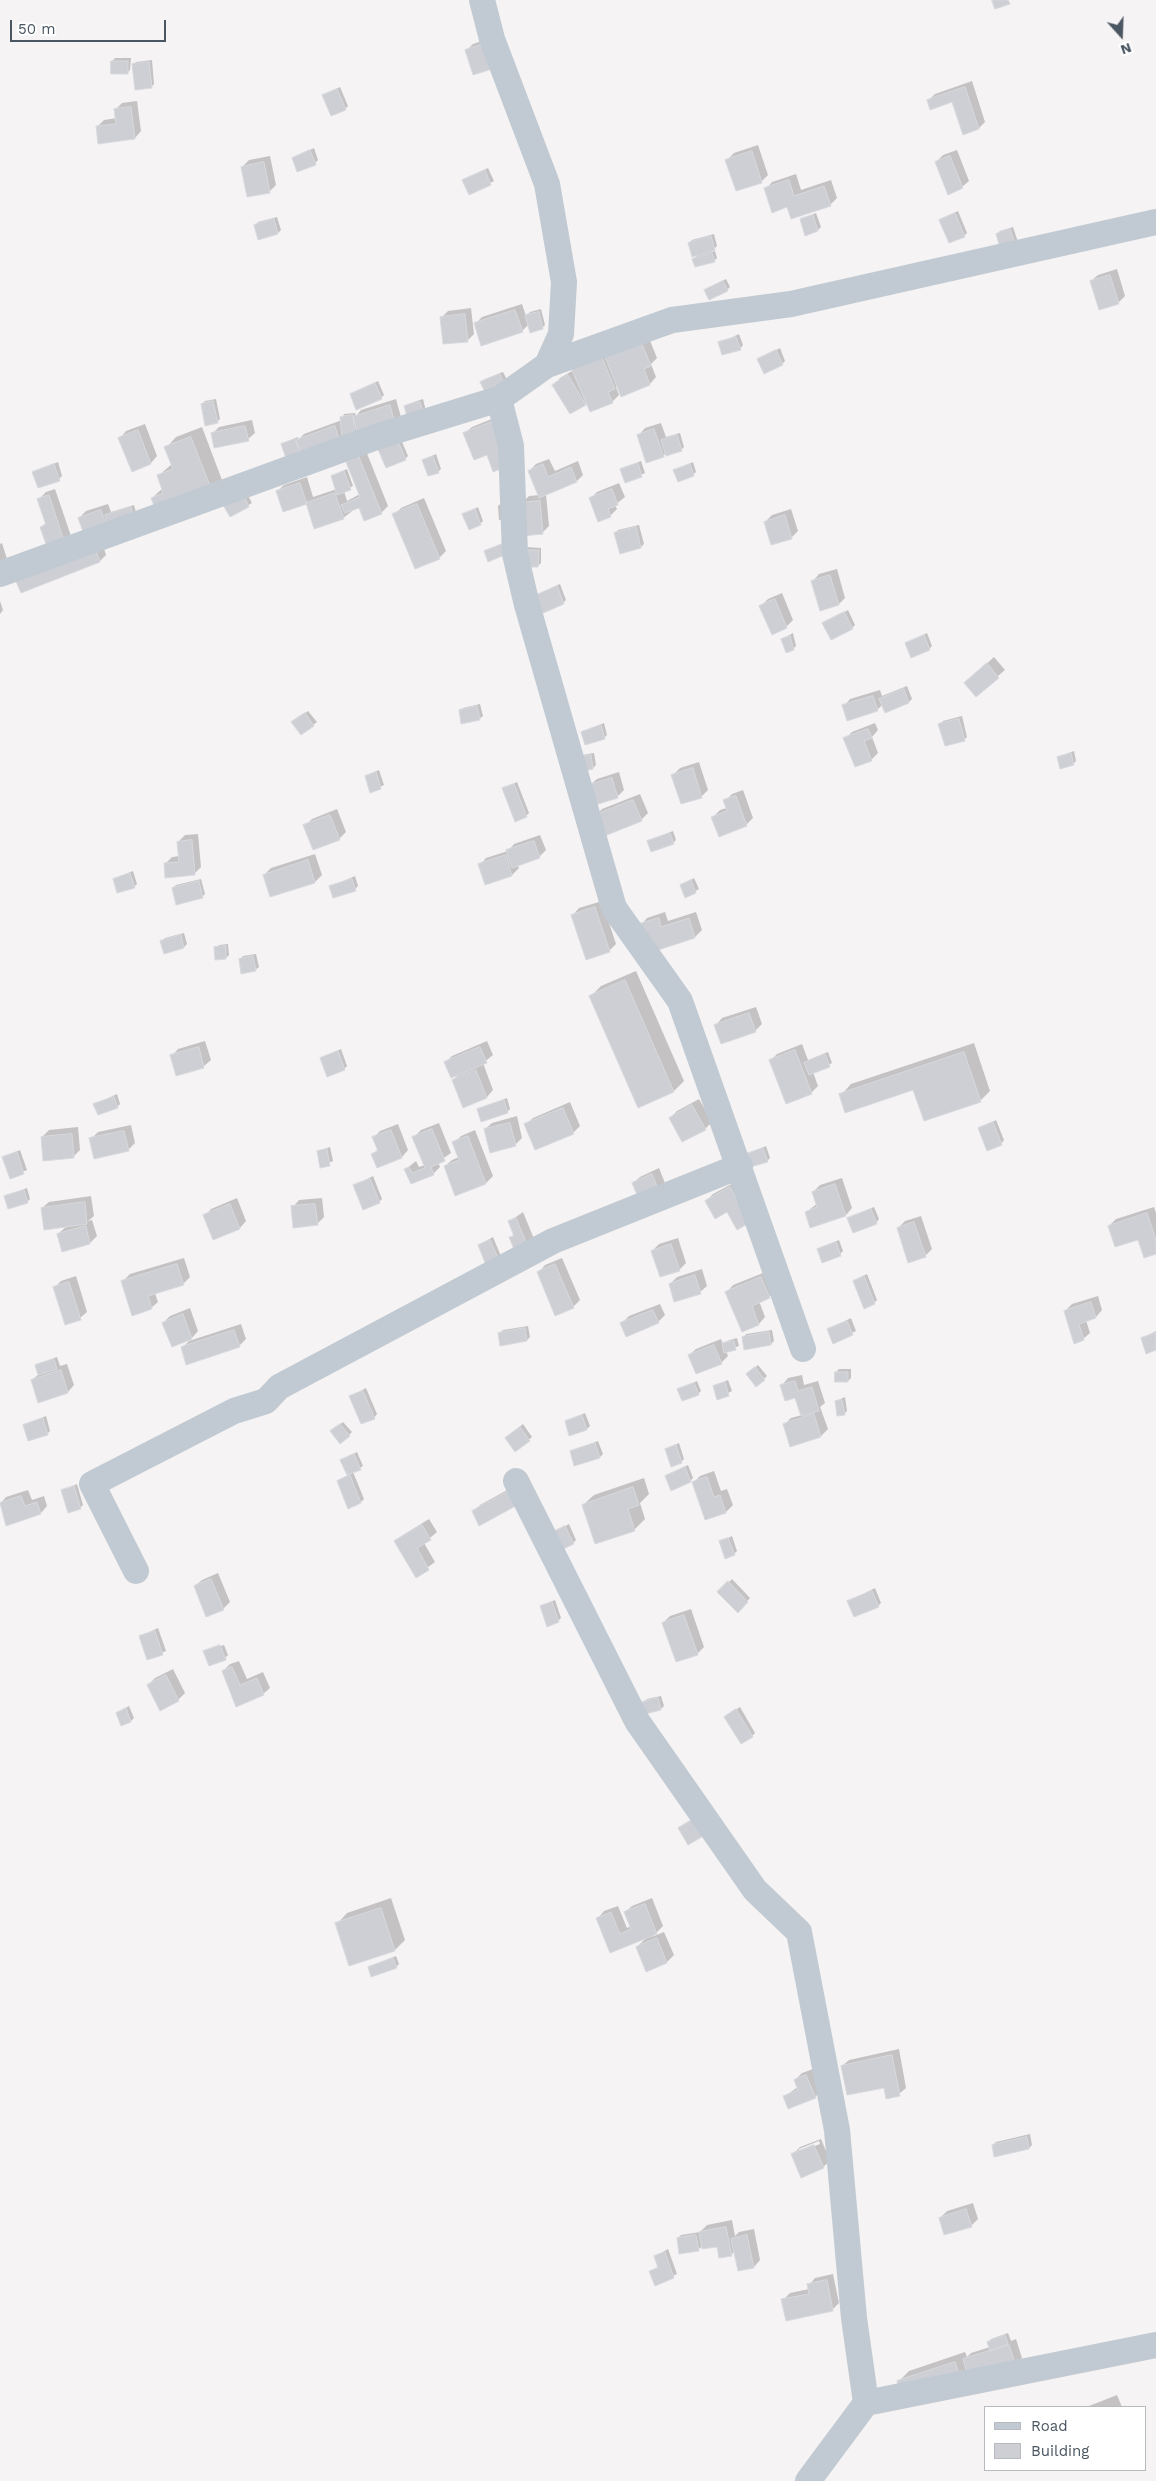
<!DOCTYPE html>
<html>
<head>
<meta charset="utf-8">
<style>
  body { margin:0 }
  #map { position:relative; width:1156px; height:2481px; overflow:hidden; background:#f5f3f3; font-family:"Work Sans",sans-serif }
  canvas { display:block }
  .legend { position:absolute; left:984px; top:2406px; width:162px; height:65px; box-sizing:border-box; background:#fff; border:1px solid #b7bbc0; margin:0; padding:6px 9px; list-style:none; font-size:15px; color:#4a5661 }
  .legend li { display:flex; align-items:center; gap:10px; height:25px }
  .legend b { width:25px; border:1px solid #b7bbc0 }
  .north { position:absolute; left:1096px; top:10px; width:50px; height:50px; -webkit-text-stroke:4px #fff; paint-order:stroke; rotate:160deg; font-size:14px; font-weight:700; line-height:20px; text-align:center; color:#4a5661 }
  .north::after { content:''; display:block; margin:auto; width:18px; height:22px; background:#4a5661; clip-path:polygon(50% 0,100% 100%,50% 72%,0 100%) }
  .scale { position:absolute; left:10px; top:20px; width:156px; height:22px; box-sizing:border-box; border:2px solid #4a5661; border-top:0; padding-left:6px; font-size:15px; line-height:18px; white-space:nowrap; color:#4a5661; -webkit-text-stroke:4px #fff; paint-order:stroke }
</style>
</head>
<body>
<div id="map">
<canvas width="1156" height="2481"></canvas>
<ul class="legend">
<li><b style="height:6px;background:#c1cad2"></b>Road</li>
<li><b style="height:14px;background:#cdcfd5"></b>Building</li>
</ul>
<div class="north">N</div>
<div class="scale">50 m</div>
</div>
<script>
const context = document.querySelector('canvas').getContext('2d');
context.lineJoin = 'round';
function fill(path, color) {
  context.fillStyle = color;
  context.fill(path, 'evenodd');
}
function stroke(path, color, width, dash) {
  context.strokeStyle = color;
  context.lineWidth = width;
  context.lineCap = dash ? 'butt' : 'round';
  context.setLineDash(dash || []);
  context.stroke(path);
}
fill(new Path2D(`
  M491 38 498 62 466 51 473 44Z
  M115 58H131L130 70 127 73 112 61Z
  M152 60 154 84 151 87 133 65 136 62Z
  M972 81 985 122 979 128 953 101H928L935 94Z
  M340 87 348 106 345 109 324 95Z
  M137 101 141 131 135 138 97 127 104 120 117 118 116 109 122 103Z
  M758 145 768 175 761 182 727 160 734 153Z
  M314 148 318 160 315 163 293 158Z
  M957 150 969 181 962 187 936 162 943 155Z
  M270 156 276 185 270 191 242 167 249 160Z
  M488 168 494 181 470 193 464 180Z
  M796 174 801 190 831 180 837 198 830 205 788 206 766 189 772 182Z
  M958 211 967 233 964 236 940 220Z
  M816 213 821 227 818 230 801 220Z
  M277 217 281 230 278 233 255 226 258 222Z
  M1013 227 1018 242 997 234 1000 231Z
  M714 234 717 246 711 252 715 251 717 258 714 261 694 259 699 253 689 243 692 240Z
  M1117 269 1125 296 1118 303 1091 281 1098 275Z
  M726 279 730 287 727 290H705Z
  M522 304 526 316 530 312 541 309 545 325 542 328 529 324 522 331 475 324 482 317Z
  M471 308 474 334 468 340 441 318 448 311Z
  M645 328 657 358 651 364 656 377 650 384 622 395 618 385 616 387 619 395 612 402H587L585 404 554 385 560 378Z
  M739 334 743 345 740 349 720 343Z
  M780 348 785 361 782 364 759 359Z
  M503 372 507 380 482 382 485 379Z
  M378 381 384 395 381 398 351 395Z
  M216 399 220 419 217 422 202 404 205 401Z
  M396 399 401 417 299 455 282 444 298 437V440L304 434 342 420 344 414 355 413 356 416 361 410Z
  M423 399 426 411 405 407 408 404Z
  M499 416 487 454 465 433 472 427Z
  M252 420 255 433 248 439 212 434 219 427Z
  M661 423 666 437 680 433 684 447 681 450 666 453 663 456 639 435 645 428Z
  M145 424 157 456 151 463 120 438 126 431Z
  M202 427 222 480 211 490 152 498 163 488 158 476 172 464 166 448 176 437Z
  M400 437 408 456 405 459 382 445Z
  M366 451 388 506 381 513 359 506 343 518 315 527 307 502 284 510 277 491 284 485 307 477 313 497 337 489 332 476 347 469 353 486 344 491 347 501 360 494 347 463Z
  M436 454 441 469 438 472 424 460Z
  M549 459 555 471 578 461 583 475 577 481 546 494 549 526 542 533 522 503 529 496 540 495 529 471 536 464Z
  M641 461 645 473 626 481 622 469Z
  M58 462 62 476 59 479 34 472Z
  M693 462 696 472 693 475 675 471Z
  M619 483 625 497 615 505 617 509 610 516 591 498 597 492Z
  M55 489 71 536 64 543 41 527 47 522 39 499 46 492Z
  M246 492 252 503 230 515Z
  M424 498 446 551 439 558 394 515 401 508Z
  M501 503 511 518 499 520 498 506Z
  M108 504 111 512 134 505 137 516 110 526 79 518 86 511Z
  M478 507 483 521 480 524 464 515Z
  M791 509 798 531 791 538 765 522 772 515Z
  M639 525 644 544 641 547 615 533 618 530Z
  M508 541 489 560 485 552Z
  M102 542 106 555 100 561 22 592Z
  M2 543 7 559 0 566V544Z
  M526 547 541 548V563L538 566Z
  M837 569 845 598 839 604 813 581 819 574Z
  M560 584 566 600 563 603 535 596Z
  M782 593 793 620 786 627 761 606 768 599Z
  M0 601 3 610 0 614Z
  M848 610 855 625 852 628 824 623Z
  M793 633 796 646 793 649 782 639Z
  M927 633 932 646 929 649 907 644Z
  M994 657 1005 670 976 695 973 676Z
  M907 686 912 699 909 702 883 704 877 710 844 706 850 699 880 690 882 696Z
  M480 704 483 716 479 719 460 711 463 708Z
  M308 711 317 722 301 734 296 719Z
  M962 716 967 737 964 740 940 724 943 721Z
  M604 723 607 735 604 738 582 732Z
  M875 723 878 730 872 737 878 753 871 760 845 739 852 732Z
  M1074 751 1076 761 1073 764 1059 757Z
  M594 753 596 765 593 768 582 755Z
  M699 762 708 790 701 797 673 775 680 768Z
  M379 770 384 785 371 791 366 776Z
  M619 772 624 790 617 797 590 785 597 779Z
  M517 782 529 813 526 816 503 789Z
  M743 790 753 818 746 825 713 817 720 810 727 808 725 801 732 794Z
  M640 794 648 813 641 820 595 816 602 809Z
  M337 809 346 832 339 839 305 826 312 819Z
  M673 831 676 840 673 843 648 841Z
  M198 834 201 867 194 874 165 864 172 857 180 856 178 842 185 835Z
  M540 835 546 850 539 857 517 864 519 868 512 875 486 883 480 865 486 858 508 851 514 844Z
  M315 854 322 875 315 882 264 875 271 868Z
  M133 871 137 884 134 887 114 879Z
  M355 876 358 886 355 889 330 887Z
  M694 878 699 889 686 896 681 886Z
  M201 879 205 894 202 897 173 888 176 885Z
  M602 901 616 944 609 951 573 915 579 908Z
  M665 912 668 921 696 912 702 930 695 937 649 951 641 925 647 918Z
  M184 933 187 944 184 947 162 941 165 938Z
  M228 944 229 955 226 958 216 948 219 945Z
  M256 954 259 967 255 970 240 959 243 956Z
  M636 971 684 1081 674 1091 591 996 601 986Z
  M756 1007 762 1024 755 1031 716 1025 722 1018Z
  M205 1041 211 1060 204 1066 177 1074 172 1056 178 1049Z
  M487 1041 493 1055 483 1063 493 1090 487 1097 453 1080 460 1073 446 1062 452 1056Z
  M974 1043 990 1091 980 1101 914 1089 841 1095 851 1084Z
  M802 1044 808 1060 828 1052 832 1063 813 1072 818 1086 811 1093 770 1061 777 1054Z
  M341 1049 347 1066 344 1069 321 1058Z
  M117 1094 120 1104 117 1107 95 1104Z
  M507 1098 510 1109 507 1112 478 1109Z
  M699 1099 712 1122 705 1129 670 1118 677 1111Z
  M570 1102 580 1126 573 1133 526 1124 533 1118Z
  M517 1116 522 1138 515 1145 485 1129 492 1123Z
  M996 1120 1004 1140 1001 1144 979 1129Z
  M439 1123 451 1153 438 1162 440 1167 433 1174 411 1183 406 1169 416 1161 419 1167 425 1165 414 1137 421 1130Z
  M398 1124 408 1150 402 1157 378 1166 373 1154 378 1149 373 1138 380 1131Z
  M131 1125 135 1143 128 1150 91 1139 98 1132Z
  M78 1127 80 1150 73 1157 42 1137 49 1130Z
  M475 1130 493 1176 486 1183 456 1194 445 1166 452 1160 459 1157 454 1143 461 1136Z
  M766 1146 770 1158 767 1161 747 1154Z
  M330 1147 333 1161 321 1166 318 1151Z
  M20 1150 27 1170 10 1177 4 1157Z
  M659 1168 667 1188 633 1183 640 1177Z
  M373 1176 382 1199 379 1202 355 1185Z
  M842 1178 852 1208 846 1215 806 1212 817 1204 813 1192 820 1185Z
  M737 1181 755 1215 706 1201 713 1194Z
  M27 1188 30 1199 27 1202 6 1196Z
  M91 1196 94 1216 88 1221 92 1220 97 1236 90 1243 63 1250 58 1234 67 1226 42 1208 49 1202Z
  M237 1198 246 1221 240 1228 214 1238 205 1216 211 1209Z
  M322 1198 324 1217 317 1224 293 1207 299 1200Z
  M874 1207 879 1219 876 1223 848 1219Z
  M1154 1207 1156 1213V1252L1139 1238 1109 1226 1116 1219Z
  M523 1212 541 1256 510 1238 514 1234 509 1222Z
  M921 1216 932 1249 925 1256 898 1228 905 1221Z
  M493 1237 503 1261 479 1245Z
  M678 1238 686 1263 679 1270 652 1251 659 1244Z
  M839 1240 843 1251 840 1254 818 1249Z
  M184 1258 190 1277 183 1284 155 1293 158 1302 151 1308 123 1281 130 1274Z
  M562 1258 580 1300 573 1307 539 1272 545 1265Z
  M702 1269 707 1286 700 1292 670 1284 677 1277Z
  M768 1271 776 1291 769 1297 759 1301 765 1317 759 1324 742 1331 727 1292 733 1285Z
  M867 1274 877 1300 874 1303 854 1281Z
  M76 1276 87 1312 80 1318 54 1288 61 1281Z
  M1098 1296 1102 1310 1096 1317 1086 1320 1090 1333 1083 1339 1065 1311 1072 1304Z
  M660 1304 665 1315 658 1322 622 1323 629 1316Z
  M190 1308 198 1331 192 1338 173 1345 163 1323 170 1316Z
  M851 1318 856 1331 834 1342 829 1329Z
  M241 1324 246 1339 239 1346 182 1348 189 1341Z
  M528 1326 530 1337 527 1340 500 1333 503 1330Z
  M772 1330 774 1341 771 1344 743 1338 746 1334Z
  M1156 1331V1349L1142 1338Z
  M737 1338 739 1346 726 1351 728 1356 721 1363 689 1355 696 1349 721 1339 723 1344 727 1341Z
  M57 1357 60 1366 67 1364 74 1385 68 1392 39 1401 32 1380 39 1374 36 1365Z
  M758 1365 767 1376 757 1385 751 1371Z
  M839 1369H851V1378L848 1381 836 1372Z
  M802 1375 804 1385 818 1381 825 1403 820 1407 828 1429 821 1436 791 1446 784 1425 791 1418 802 1415 796 1396 782 1385 788 1378Z
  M728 1380 732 1391 718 1398 714 1386Z
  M697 1381 701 1391 698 1394 679 1390Z
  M366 1388 377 1414 374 1418 351 1396Z
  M845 1397 847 1411 844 1414 836 1401Z
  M585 1413 590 1426 587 1429 566 1422Z
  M46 1416 50 1431 47 1434 24 1425Z
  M343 1422 352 1432 349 1435 332 1431Z
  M523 1424 532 1437 516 1450 506 1438Z
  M598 1441 603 1454 600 1457 575 1464 571 1451Z
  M679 1443 684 1459 681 1462 666 1449Z
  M357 1452 363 1466 353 1472 364 1499 361 1502 338 1481 348 1475 342 1460Z
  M688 1465 693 1478 690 1481 666 1476Z
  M714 1471 721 1491 727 1489 733 1505 726 1512 706 1519 693 1483 700 1476Z
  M644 1478 649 1494 640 1503 645 1519 634 1530 583 1505 594 1495Z
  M520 1483 480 1524 473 1512 480 1505Z
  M77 1484 83 1505 80 1508 63 1491Z
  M28 1490 32 1500 44 1496 47 1506 41 1513 7 1524 0 1504 6 1497Z
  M429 1519 437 1532 424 1543 435 1562 416 1576 396 1542 403 1535Z
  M569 1524 576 1540 573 1543 554 1532Z
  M732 1536 737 1551 734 1554 720 1542Z
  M218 1573 230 1602 223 1609 195 1586 202 1580Z
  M732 1579 750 1598 738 1611 719 1592Z
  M875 1588 881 1603 878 1606 849 1601Z
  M555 1600 561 1618 558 1621 541 1606Z
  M691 1609 704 1647 697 1654 663 1623 670 1616Z
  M158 1628 166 1651 148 1659 141 1636Z
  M224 1645 228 1655 225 1658 207 1651Z
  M239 1661 247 1679 263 1672 270 1688 263 1694 237 1705 223 1671 230 1664Z
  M173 1669 185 1693 178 1700 148 1685 155 1678Z
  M661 1696 664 1706 661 1709 644 1703 647 1699Z
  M129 1706 134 1718 131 1721 117 1713Z
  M740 1707 755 1733 752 1736 729 1714Z
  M391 1898 405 1940 395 1950 337 1924 347 1913Z
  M652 1898 663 1926 652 1937 664 1932 674 1955 667 1962 647 1970 637 1947 648 1936 611 1951 598 1918 604 1911 618 1906 627 1928 631 1926 625 1912 632 1906Z
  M396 1956 399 1964 396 1967H369Z
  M899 2049 906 2088 899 2094 842 2066 849 2060Z
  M813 2069 822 2090 815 2097 785 2096 798 2087 795 2080 802 2073Z
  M1030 2134 1032 2145 1029 2148 995 2156 993 2145 996 2142Z
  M821 2139 830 2161 823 2167 793 2154 800 2147ZM819 2141 820 2144 799 2152V2149Z
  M973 2203 978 2219 971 2226 940 2218 947 2211Z
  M732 2220 735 2236 739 2232 754 2229 760 2260 754 2267 735 2251 731 2255 718 2245H703L698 2250 678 2238 681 2235 700 2232 707 2225Z
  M668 2249 677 2274 655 2284 651 2271 659 2266 656 2256Z
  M833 2274 839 2303 832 2310 783 2300 790 2293 809 2289V2285L815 2278Z
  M1008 2333 1011 2341 1016 2339 1022 2358 1015 2365 900 2384 899 2381 909 2371 965 2352 967 2357 971 2353 990 2347 988 2343 991 2339Z
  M1117 2395 1122 2407H1088L1089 2406Z`), '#0003');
const building = new Path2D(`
  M992 0H1008L1010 4 995 9Z
  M484 44 492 69 473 75 465 50Z
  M111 61H128V74H111Z
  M149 62 152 88 135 90 132 64Z
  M965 87 979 129 963 135 952 102 930 110 927 100Z
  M337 89 346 110 331 116 322 95Z
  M131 107 135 139 98 144 96 126 116 124 114 109Z
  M310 150 316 165 297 172 292 158Z
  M752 151 762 183 736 191 725 160Z
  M950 156 963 188 948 195 935 162Z
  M264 162 270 193 247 197 241 167Z
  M485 170 491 185 469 195 462 180Z
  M789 180 794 196 824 186 831 206 791 219 787 207 772 213 764 188Z
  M955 213 965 237 949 243 939 220Z
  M813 215 818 231 805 236 800 219Z
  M274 219 278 234 258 240 254 225Z
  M1010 229 1016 246 1001 251 996 234Z
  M711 236 715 250 692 257 688 243Z
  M712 253 715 262 695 267 692 259Z
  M1110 275 1119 304 1099 310 1090 281Z
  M723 281 728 291 709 300 704 290Z
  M515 310 523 332 481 346 474 323Z
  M539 312 543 329 530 333 525 315Z
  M465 314 468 342 443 344 440 317Z
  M638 334 651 366 644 369 650 385 621 397 602 349Z
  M736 337 741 350 722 355 718 342Z
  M599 350 615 389 608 392 613 403 590 412 569 363Z
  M776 350 783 365 764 374 757 359Z
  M500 374 504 384 485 392 480 382Z
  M568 375 586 405 570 414 552 385Z
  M375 383 382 399 356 410 350 394Z
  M213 401 218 423 205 426 201 404Z
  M420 402 424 415 408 420 404 406Z
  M390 405 395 424 358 436 353 417Z
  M353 415 355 438 342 439 340 417Z
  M492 422 510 465 493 472 487 455 474 460 463 433Z
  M245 426 249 441 214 448 211 433Z
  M335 426 340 442 302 456 296 440Z
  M654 429 664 457 646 463 637 435Z
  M138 430 151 464 132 472 118 438Z
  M677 435 682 451 666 456 661 440Z
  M191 437 212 491 157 513 151 498 163 493 157 475 173 469 164 447Z
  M295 439 300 456 287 461 281 444Z
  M397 439 406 460 386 468 377 447Z
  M433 456 439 473 428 476 422 460Z
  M359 457 382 514 364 521 359 508 345 513 341 505 360 497 346 462Z
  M638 463 642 477 625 483 620 469Z
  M54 464 60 481 38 488 32 472Z
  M543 464 548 477 571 467 577 482 539 498 528 471Z
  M690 464 694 476 678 482 673 470Z
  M344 471 351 490 337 495 331 476Z
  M300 483 307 504 283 512 276 491Z
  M612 489 618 505 608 509 611 517 598 522 589 498Z
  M335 493 344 519 314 529 306 503Z
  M243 494 249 507 230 517 223 505Z
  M49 495 65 544 48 550 40 527 46 525 37 499Z
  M540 501 543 534 523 536 520 503Z
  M417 504 440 559 415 569 392 514Z
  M131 507 134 520 109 528 105 515Z
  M475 509 481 525 469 530 462 514Z
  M101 510 108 530 85 537 78 518Z
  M785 515 792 539 771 545 764 522Z
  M636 527 641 548 620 554 614 533Z
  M505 543 509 553 488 562 484 551Z
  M95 548 100 562 21 593 15 579Z
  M522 550H539L538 567H522Z
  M830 575 839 605 820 611 811 581Z
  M557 586 564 604 541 614 534 596Z
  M775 599 787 628 772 635 759 606Z
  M844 612 853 629 831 640 822 623Z
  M924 635 930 650 911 658 905 643Z
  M790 636 794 650 786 653 781 639Z
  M987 663 999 678 976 697 964 683Z
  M904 689 909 703 885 713 879 699Z
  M873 696 878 711 847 721 842 705Z
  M477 706 480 720 461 724 459 710Z
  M305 713 314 726 301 735 291 722Z
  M959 719 965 741 945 746 938 724Z
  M601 725 605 739 585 745 581 732Z
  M868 729 872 738 864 741 872 761 855 767 843 738Z
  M1071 753 1074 765 1060 769 1057 757Z
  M591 755 593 769 580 772 578 757Z
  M693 768 702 798 681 804 671 775Z
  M376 772 381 789 370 793 365 776Z
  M612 778 618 798 595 805 589 785Z
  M514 784 527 817 515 822 502 788Z
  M736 796 747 826 719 837 711 817 727 811 723 800Z
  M633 800 642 821 602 837 593 816Z
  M330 815 340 840 313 850 303 825Z
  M670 833 674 844 651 852 647 841Z
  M192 840 195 875 165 878 164 863 179 862 177 842Z
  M534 841 540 858 512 868 506 850Z
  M506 855 512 876 485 885 478 864Z
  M308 860 315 883 270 897 263 875Z
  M130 873 135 888 117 893 113 879Z
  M352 879 356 891 333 898 329 886Z
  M691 880 696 893 685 898 680 885Z
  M199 881 203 898 176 905 172 888Z
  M595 907 610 952 586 960 571 915Z
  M659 918 661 927 689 918 695 938 649 953 639 924Z
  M181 935 184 948 164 954 160 941Z
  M226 946V959L215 960 214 947Z
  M253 956 256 971 241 974 239 959Z
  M625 980 674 1092 638 1108 589 996Z
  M749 1013 756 1032 721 1044 714 1025Z
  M199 1047 204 1068 176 1076 170 1055Z
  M480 1047 487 1063 451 1078 444 1062Z
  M795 1050 812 1094 786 1104 769 1060Z
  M338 1051 345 1070 327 1077 320 1058Z
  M964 1052 981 1102 924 1121 913 1090 845 1113 839 1094Z
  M825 1054 830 1067 809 1075 804 1063Z
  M476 1070 487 1098 463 1108 452 1080Z
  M114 1097 118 1108 98 1115 93 1104Z
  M504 1100 508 1113 481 1122 477 1109Z
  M692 1105 706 1130 682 1142 669 1118Z
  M563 1108 574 1134 535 1150 524 1124Z
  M993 1122 1002 1145 987 1151 978 1128Z
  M510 1123 516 1146 490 1153 484 1129Z
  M432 1129 445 1161 431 1167 434 1175 411 1184 404 1169 409 1167 412 1173 425 1168 412 1137Z
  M391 1130 402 1158 377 1168 371 1154 378 1151 372 1137Z
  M124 1131 129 1151 94 1159 89 1138Z
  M72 1134 74 1158 43 1161 41 1137Z
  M468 1136 486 1184 455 1196 444 1166 459 1160 452 1142Z
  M763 1148 768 1162 750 1167 746 1154Z
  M327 1149 330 1166 320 1168 317 1151Z
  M17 1152 24 1174 10 1179 2 1157Z
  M652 1174 661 1196 641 1204 632 1183Z
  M370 1179 380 1203 363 1210 353 1185Z
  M835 1184 846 1216 810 1228 805 1212 817 1207 812 1192Z
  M730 1187 749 1223 737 1230 727 1212 715 1219 705 1201Z
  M24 1190 28 1203 8 1209 4 1196Z
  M85 1202 87 1224 44 1230 41 1208Z
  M230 1204 240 1229 213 1240 203 1215Z
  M315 1204 318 1225 293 1228 291 1206Z
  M871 1209 877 1224 853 1233 847 1218Z
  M1147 1213 1156 1240V1254L1144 1258 1138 1240 1115 1247 1108 1226Z
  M516 1218 535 1263 522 1269 509 1237 514 1236 508 1221Z
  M914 1222 926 1257 908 1263 897 1228Z
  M86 1226 90 1244 62 1252 57 1234Z
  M490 1240 501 1265 488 1270 478 1245Z
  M836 1242 841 1256 822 1263 817 1249Z
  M671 1244 680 1271 660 1277 651 1251Z
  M177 1264 184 1285 148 1296 152 1309 132 1316 121 1281Z
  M555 1264 574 1308 555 1316 537 1272Z
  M695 1275 701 1294 674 1302 669 1284Z
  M864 1276 875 1304 864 1309 853 1281Z
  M761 1277 770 1298 752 1306 759 1325 742 1332 725 1292Z
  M69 1282 81 1320 65 1325 53 1287Z
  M1091 1302 1096 1318 1079 1324 1084 1340 1074 1344 1064 1311Z
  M653 1310 659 1323 626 1337 620 1323Z
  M183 1314 192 1339 172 1347 162 1323Z
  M847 1321 853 1335 833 1344 827 1329Z
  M525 1328 527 1341 500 1346 498 1333Z
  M234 1330 240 1347 186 1365 181 1347Z
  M769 1332 771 1345 744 1350 742 1337Z
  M1156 1333V1350L1146 1354 1141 1338Z
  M734 1341 736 1350 724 1353 722 1343Z
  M714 1345 722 1364 696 1374 688 1355Z
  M54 1359 57 1369 38 1375 35 1365Z
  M755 1367 765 1380 756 1387 746 1374Z
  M61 1370 68 1393 38 1403 31 1380Z
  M835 1372H848V1382H835Z
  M795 1381 798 1391 812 1387 819 1411 801 1416 795 1398 785 1401 780 1385Z
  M725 1382 729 1396 717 1400 713 1386Z
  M694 1383 699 1395 682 1401 677 1389Z
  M363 1391 375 1419 361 1424 349 1396Z
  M842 1400 845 1415 837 1416 835 1401Z
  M814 1414 821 1437 790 1447 783 1424Z
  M582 1415 587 1430 569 1436 565 1421Z
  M43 1418 48 1435 28 1441 23 1425Z
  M340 1424 350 1436 340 1444 330 1431Z
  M520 1427 530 1441 515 1452 505 1438Z
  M595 1443 600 1458 574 1466 570 1451Z
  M676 1445 682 1463 671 1467 665 1449Z
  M354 1454 361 1470 347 1475 340 1460Z
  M685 1467 691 1482 671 1491 665 1476Z
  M350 1475 361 1503 348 1509 337 1481Z
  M707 1477 714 1497 720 1495 726 1513 705 1520 692 1482Z
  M74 1486 81 1509 68 1513 61 1490Z
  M633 1487 639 1505 628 1509 635 1531 595 1544 582 1505Z
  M513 1489 521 1503 479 1526 472 1511Z
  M21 1496 25 1506 37 1502 41 1514 6 1526 0 1503Z
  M422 1525 431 1540 417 1548 429 1570 416 1578 394 1541Z
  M565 1526 574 1544 561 1550 553 1532Z
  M728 1538 735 1555 725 1559 719 1541Z
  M211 1579 224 1610 206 1617 194 1586Z
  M728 1581 748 1602 738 1613 717 1592Z
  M872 1591 879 1607 854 1617 847 1601Z
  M552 1602 559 1622 547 1627 540 1606Z
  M684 1615 698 1655 676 1662 662 1623Z
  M155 1631 163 1655 147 1660 139 1636Z
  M220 1645 226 1660 209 1666 203 1651Z
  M232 1667 240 1685 257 1678 264 1695 236 1707 222 1671Z
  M166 1675 179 1701 160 1711 147 1685Z
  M658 1698 661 1710 645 1714 642 1702Z
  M126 1708 131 1722 121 1726 116 1713Z
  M736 1709 753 1737 741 1744 724 1717Z
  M695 1818 705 1835 688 1845 678 1828Z
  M645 1904 657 1934 610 1953 596 1918 611 1912 620 1934 631 1929 624 1912Z
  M381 1908 395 1951 349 1966 335 1923Z
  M657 1938 667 1963 646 1972 636 1947Z
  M393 1958 397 1968 371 1977 368 1967Z
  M892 2055 900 2096 886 2099 884 2088 847 2095 841 2066Z
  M806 2075 816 2098 788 2109 783 2096 798 2090 794 2080Z
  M1027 2137 1029 2149 994 2157 992 2145Z
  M814 2145 824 2168 801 2178 791 2154Z
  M966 2209 972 2227 944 2235 939 2218Z
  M726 2227 732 2256 719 2258 717 2247 702 2249 699 2232Z
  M696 2235 699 2251 679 2254 677 2238Z
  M747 2235 754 2268 738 2271 731 2239Z
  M665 2252 674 2278 655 2286 649 2271 658 2268 654 2256Z
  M827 2280 833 2311 786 2321 781 2299 809 2294 807 2284Z
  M1005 2335 1008 2344 990 2351 987 2342Z
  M1009 2345 1016 2366 969 2380 963 2359Z
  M955 2362 965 2392 900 2390 897 2381Z`);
fill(building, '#cdcfd5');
stroke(building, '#d7d9de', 1);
stroke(new Path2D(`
  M547 365 672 320 791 304 1156 222
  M499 399 511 446 515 554 527 605 614 908 680 1001 803 1349
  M0 574 379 436 499 399 547 365 561 334 564 282 547 184 492 39 482 0
  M516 1481 637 1721 755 1890 799 1932 837 2130 854 2318 866 2403 808 2481
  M136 1571 92 1484 234 1411 266 1401 279 1387 553 1241 740 1166
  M866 2403 1156 2345`), '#c1cad2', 26);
</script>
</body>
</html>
